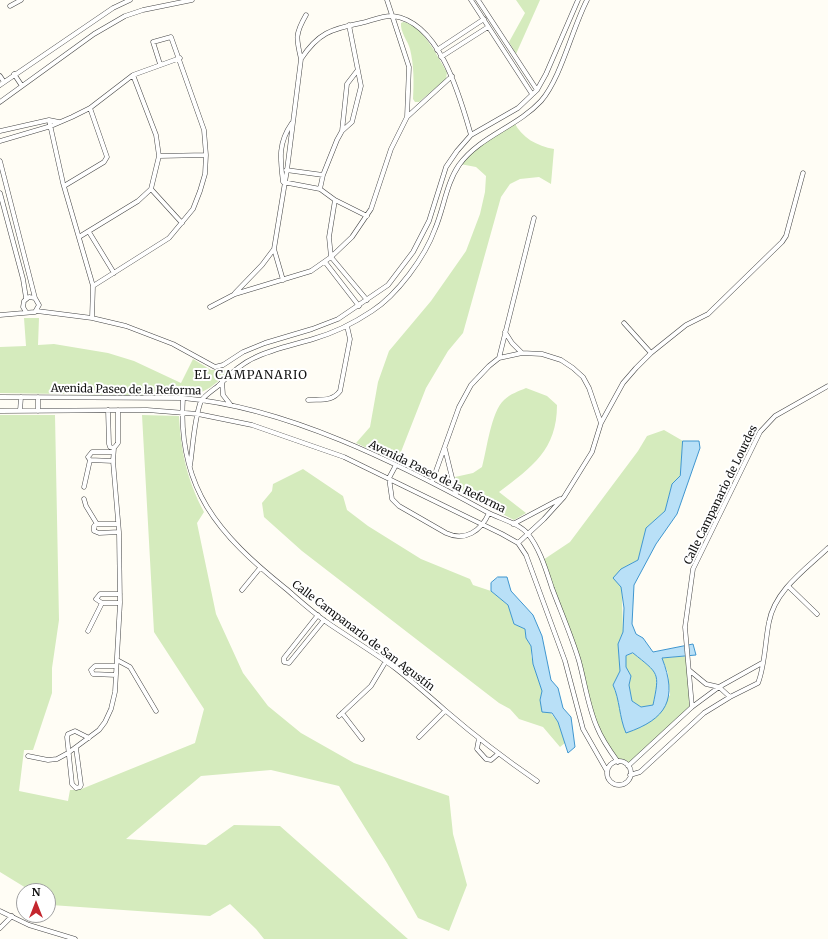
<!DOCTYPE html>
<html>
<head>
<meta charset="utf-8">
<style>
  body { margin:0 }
  #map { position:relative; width:828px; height:939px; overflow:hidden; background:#fffdf5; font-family:Merriweather,serif }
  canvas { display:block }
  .north { position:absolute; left:16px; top:883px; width:40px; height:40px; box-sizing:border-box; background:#fff; border:1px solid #a0a0a0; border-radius:50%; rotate:0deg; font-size:11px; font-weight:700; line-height:16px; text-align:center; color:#111 }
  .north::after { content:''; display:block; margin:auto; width:14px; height:18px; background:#c4262e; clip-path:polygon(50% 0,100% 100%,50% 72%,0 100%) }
</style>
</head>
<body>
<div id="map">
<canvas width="828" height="939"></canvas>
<div class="north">N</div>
</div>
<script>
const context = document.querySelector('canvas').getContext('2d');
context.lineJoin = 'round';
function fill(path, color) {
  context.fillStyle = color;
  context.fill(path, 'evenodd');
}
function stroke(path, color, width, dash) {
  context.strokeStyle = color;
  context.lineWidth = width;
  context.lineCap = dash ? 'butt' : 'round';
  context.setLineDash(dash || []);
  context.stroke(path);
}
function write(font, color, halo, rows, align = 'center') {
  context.font = font + ' Merriweather,serif';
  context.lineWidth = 4;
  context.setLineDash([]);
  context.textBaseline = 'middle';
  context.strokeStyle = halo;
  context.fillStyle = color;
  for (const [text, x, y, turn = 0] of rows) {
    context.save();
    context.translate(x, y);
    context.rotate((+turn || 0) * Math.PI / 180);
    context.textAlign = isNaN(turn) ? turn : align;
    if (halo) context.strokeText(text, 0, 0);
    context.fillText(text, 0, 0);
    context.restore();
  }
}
fill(new Path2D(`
  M516 0H540L516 54 509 42 525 13Z
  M403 22C422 23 438 58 447 72L446 79 419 102H415L413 99C414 82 414 66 410 49 408 41 400 32 401 23Z
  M514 122C522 138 537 146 554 149L551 184 539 177 520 179 510 184 501 197 463 333 448 351 426 388 397 462 356 443 370 427 378 382 389 351 431 301 466 251 480 214 485 192 486 176 476 167 460 164 480 145Z
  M24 318H39L38 345 54 344 108 353 134 361 181 383 193 359 211 370H225L227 373C216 384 206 392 191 396L0 393V347L26 346Z
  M526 388 547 396 557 405C557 450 532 467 499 492L526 513 514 520 458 491 455 477 473 473 482 467C487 449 491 412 504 400 510 394 519 391 526 388Z
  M0 415H55L59 620 52 668V693L33 750H24L19 791 68 801 70 790H79L195 743 204 709 154 632 142 415 179 416C181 452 187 480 204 512L197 523 216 614 243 673 268 706 301 733 354 763 449 796 453 834 467 885 449 931 418 918 387 863 339 786 271 770 201 776 126 839 206 845 234 825 280 826 408 939H264L256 929 230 904 210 916 51 905 48 903V891H31L0 872Z
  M664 430 683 441 680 476 672 484 665 511 646 528 638 560 621 569 623 632 618 644 620 671 613 685C620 700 619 717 626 732L642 727 670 695 668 673 662 658 687 656 692 706 627 765 618 762 596 725 580 659 543 560 570 542 638 451 647 436Z
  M303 469 343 496 347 510 368 526 421 559 470 579 473 585 491 591 508 605 514 624 525 629 526 638 531 646V656L542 691 540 700 558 722 565 743 560 747 543 727 519 719 510 709 499 703 302 551 264 517 262 503 272 491 273 484Z
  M633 653C659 674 660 672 653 705L641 707 632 701 629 685 631 676 626 667V656Z`), '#d5ebbd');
const water = new Path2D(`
  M683 441H699L700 448 677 514 656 544 634 585 632 624 636 634 643 638 653 652 693 644 696 655 662 658C678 699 667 719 626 733 619 717 620 700 613 685L620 671 618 644 623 632 624 608 621 587 613 578 621 569 638 560 646 528 665 511 672 484 680 476ZM633 653C659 674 660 672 653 705L641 707 632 701 629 685 631 676 626 667V656Z
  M498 577H507L511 591 533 615 542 636 551 680 558 688 563 708 571 717 575 747 568 753 558 722 552 713 542 712 540 700 542 691 533 664 531 646 526 638 525 629 514 624 508 605 491 591V583Z`);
fill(water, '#b9e0f7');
stroke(water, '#3f96cf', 1);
const street = new Path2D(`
  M387 0 409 67 407 117
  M471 0 532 94
  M478 0 537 90
  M10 6 21 0
  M349 25 361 86 352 122 342 131 337 140 323 175 320 189 335 200 329 237 331 257 367 300
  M437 50 484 19
  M441 57 488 27
  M301 59C318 33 331 29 361 23 370 21 384 15 393 16 440 22 460 97 471 135
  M14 74 22 86
  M0 76 4 82
  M0 85 113 8 130 0
  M0 102 94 34 125 16 143 10 192 0
  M49 120 63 183 93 286 92 318
  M292 123C278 143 280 158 283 182L320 189
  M0 131 49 120 59 122
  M342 131 347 84 357 71
  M0 141 51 126 72 117 90 108 133 75 180 58
  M159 156 206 155
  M0 161 35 298
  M286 170 323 175
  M64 186 104 162 107 157 90 108
  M151 189 182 223
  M0 193 23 279 26 298
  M335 200 367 216
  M89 232 114 273
  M79 237 138 201 151 189 159 156 156 135 133 75
  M274 249 283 280
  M325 262 359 306
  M93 286 169 238 193 209 200 191 205 174 206 155 204 130 171 37 153 42 160 64
  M235 293 262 265 274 249 287 170 301 59C296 38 295 34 306 15
  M210 307 235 294 311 271 331 257 352 237 371 209 391 149 407 117 452 76
  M37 311 92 318 126 326 173 344 215 367 223 365 243 352 265 343 312 329 338 319 388 285 413 252 429 221 446 167 457 151 471 135 518 108 537 90 546 74 578 0
  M0 315 35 312 39 305 35 298 29 297 24 301 23 307 26 312
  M624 323 651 353
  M505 332 512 343 522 353
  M499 358 534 218
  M222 381 223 395 230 404
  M0 397 183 398C286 407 398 463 487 512 500 519 519 523 528 534 540 549 546 570 552 588 561 612 572 637 579 661 585 683 588 707 597 727 602 740 610 751 618 762
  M38 397V411
  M183 398C177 488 219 535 285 588 298 599 311 611 325 621 348 637 372 651 395 668 413 682 429 696 446 711 475 736 505 759 537 781
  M308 400C321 399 332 402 340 391L350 339 347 326
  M108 410 109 444 110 447 114 448
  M0 411 147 410 198 414 252 425 344 457 502 534 518 543 526 555 565 661 583 729 607 771
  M20 411 21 397
  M601 423 623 383 636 368 651 353 686 325 708 314 782 242 786 236 803 173
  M445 449 456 494
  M113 452H92L88 457 90 460 113 461
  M396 465 389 478 392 499 399 506 446 533C465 542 481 531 489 513
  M190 466C193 446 194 419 201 401 204 396 213 390 218 386 229 376 240 364 254 358 272 349 293 345 313 339 334 333 354 323 372 311 397 295 425 257 435 229 444 208 446 184 459 165 480 136 517 127 541 101 561 78 572 29 587 0
  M432 482 459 407 471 385 489 366 499 358 522 353 542 354 561 360 573 368 583 377 589 388 601 423 592 452 564 497 544 519 518 543
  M84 487 90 460
  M84 499 86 506 97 524
  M118 524H97L94 526V531L99 533 119 532
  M513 524 560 499
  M788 586 817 614
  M242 590 260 568
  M120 603H102L96 599 100 594H120
  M318 615 284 658V662L289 663 324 620
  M88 631 102 603
  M117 660 130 667 156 711
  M689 670 706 684 719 687 730 697
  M116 675 93 674 91 670 95 666H116
  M692 707 685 627 693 569 760 432 775 416 828 386
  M342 713 362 739
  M339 716 371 686 386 661
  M419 737 445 711
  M479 738 477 749 486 759 491 760 498 754
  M76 748 81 785 80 787 76 788 72 784 67 737 68 734 75 731 89 738
  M28 756 48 760 57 759 68 753 99 730 105 722 111 709 115 692 120 603 119 532 113 461 114 448 118 443V410
  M607 773a12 12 0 1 1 24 0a12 12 0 1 1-24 0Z
  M628 766 692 707 719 687 762 663
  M630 775 640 772 704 713 730 697 758 683C765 666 765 641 769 622 775 590 806 569 828 548
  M0 911 29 925 75 939
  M0 928 12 916`);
stroke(street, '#444', 5);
stroke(street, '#fff', 4);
write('11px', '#111', '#fff', [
  ["Avenida Paseo de la Reforma",126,390,1],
  ["Avenida Paseo de la Reforma",437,477,26],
  ["Calle Campanario de Lourdes",721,495,-64],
  ["Calle Campanario de San Agustín",363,636,37]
]);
context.letterSpacing = '1px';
write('12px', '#111', '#fff', [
  ["EL CAMPANARIO",251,376]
]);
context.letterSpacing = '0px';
</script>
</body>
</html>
